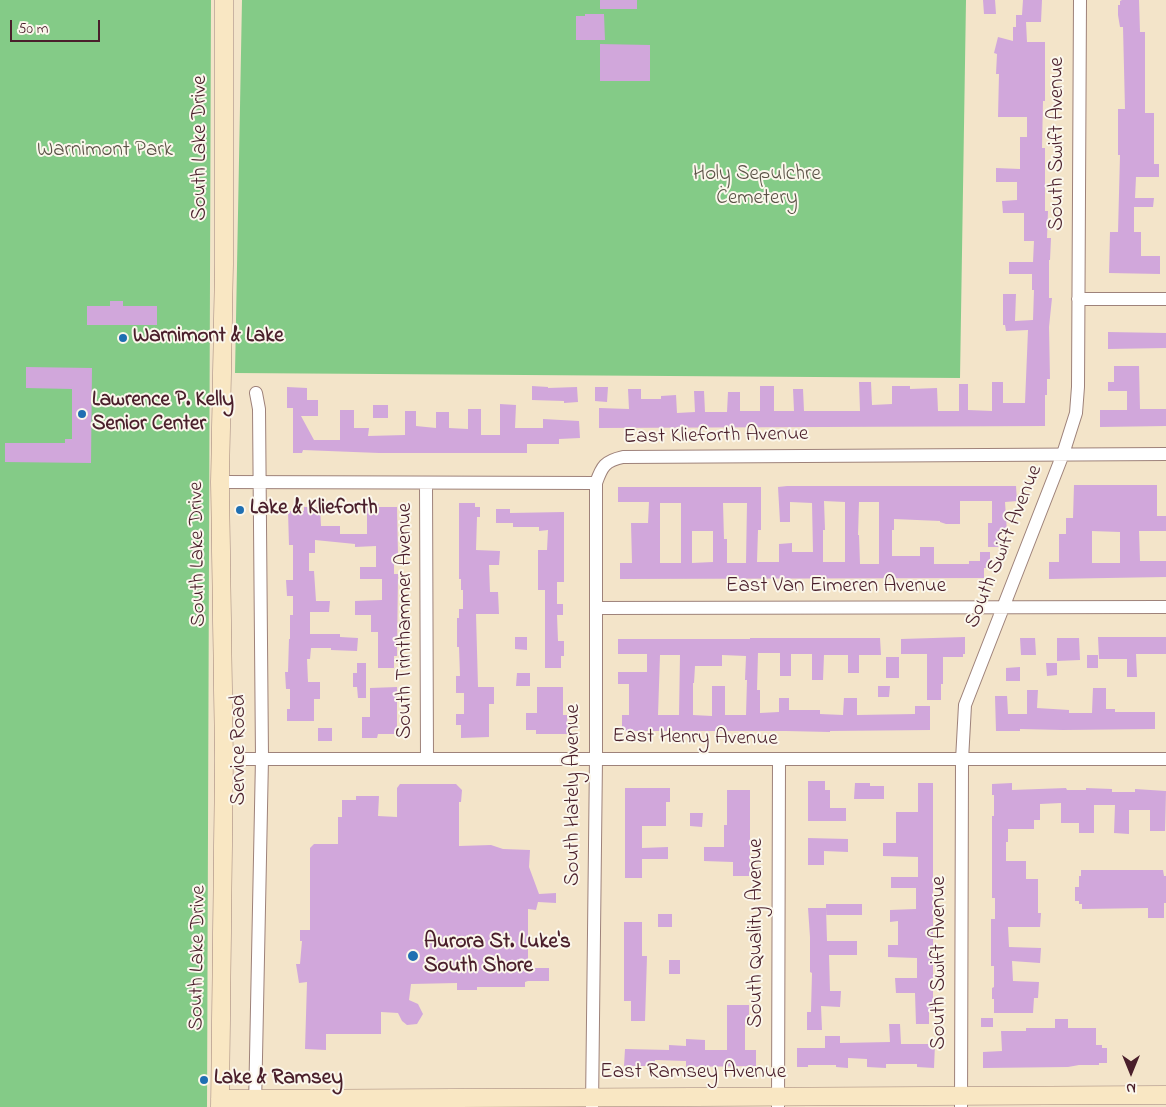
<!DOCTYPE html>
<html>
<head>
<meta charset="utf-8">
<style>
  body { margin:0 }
  #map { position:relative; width:1166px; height:1107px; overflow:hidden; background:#f3e4c9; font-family:"Indie Flower",sans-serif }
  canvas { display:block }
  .north { position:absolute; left:1106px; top:1047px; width:50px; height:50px; -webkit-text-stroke:4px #fbf7ec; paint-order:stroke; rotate:180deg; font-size:14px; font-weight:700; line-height:20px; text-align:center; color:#4a1f2b }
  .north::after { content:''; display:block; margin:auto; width:18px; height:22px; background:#4a1f2b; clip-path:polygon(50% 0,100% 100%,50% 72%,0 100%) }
  .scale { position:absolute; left:10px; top:20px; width:90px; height:22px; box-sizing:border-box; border:2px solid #4a1f2b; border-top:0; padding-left:6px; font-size:15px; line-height:18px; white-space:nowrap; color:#4a1f2b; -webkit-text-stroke:4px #fbf7ec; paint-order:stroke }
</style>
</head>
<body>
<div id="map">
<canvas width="1166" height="1107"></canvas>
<div class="north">N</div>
<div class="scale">50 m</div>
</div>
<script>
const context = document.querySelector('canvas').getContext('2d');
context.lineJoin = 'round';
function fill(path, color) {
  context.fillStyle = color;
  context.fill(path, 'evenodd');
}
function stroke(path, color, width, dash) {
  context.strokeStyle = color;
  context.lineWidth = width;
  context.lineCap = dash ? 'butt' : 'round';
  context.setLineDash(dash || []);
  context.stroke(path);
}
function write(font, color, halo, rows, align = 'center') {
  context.font = font + ' "Indie Flower",sans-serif';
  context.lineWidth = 4;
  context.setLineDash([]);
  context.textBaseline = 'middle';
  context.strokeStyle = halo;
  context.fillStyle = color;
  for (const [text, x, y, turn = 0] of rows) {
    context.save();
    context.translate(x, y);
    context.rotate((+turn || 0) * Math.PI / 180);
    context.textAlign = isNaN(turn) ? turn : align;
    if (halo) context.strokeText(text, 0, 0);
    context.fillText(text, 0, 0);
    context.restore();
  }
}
fill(new Path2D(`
  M0 0H211L207 1107H0Z
  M242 0H966L960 378 235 373Z`), '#84cb87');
fill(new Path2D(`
  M600 0H637V9H600Z
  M983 0H995L996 14H984Z
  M1023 0H1042L1041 22H1026L1027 42H1045V101H1043L1042 148H1045V211H1048L1047 238H1051L1050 260H1049V298H1052L1049 327 1050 379H1047V395H1045V426L599 428V408L629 409 628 389H641V399H661V396L676 395 677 413 695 412 694 391H704L705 412H727L728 392H740V411H760V386H774V411H794L793 389H803L804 411H860L859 382H871L872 405 892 404V386H910V389L937 388 938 411H959V384H968V410L992 411V382H1003V403H1025L1028 330 1006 331 1005 325H1003V294H1016L1015 321 1033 320 1034 290H1032V274H1009V262H1033L1034 241H1024V213H1003L1002 201 1017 200V182H996V168L1020 169V137H1027V117H998L999 74H996L997 54 994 53 998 37 1013 41V27H1016V15H1022Z
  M1122 0H1139L1140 32H1145V113H1154V164H1159V177H1136L1135 198H1154L1153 207H1134V232H1141V256H1160V274L1109 273 1110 232H1118L1120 155H1118V109H1125L1123 27H1120L1118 15V5H1120V1Z
  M585 14H604L605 40H576V16H585Z
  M600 44 650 45V81H600Z
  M110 301H123V306H157V325H87V306H110Z
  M1108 332 1166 333V348L1108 349Z
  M1114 366H1139L1140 409H1166V426L1100 427V410H1127V391H1108V382H1114Z
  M26 367 92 368 91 463 5 462V443H65V439H72V389L26 388Z
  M532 386 548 387V388L577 387 578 402 564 403V401L532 400Z
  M287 387 307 388V400H318V416H301L314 440H340V410H354V428H369L368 436 405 435V411H416V426L436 428V412H449V428L468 429V409H481V435H500V404L516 405 515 428H543V419L579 421 580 438 559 439V444H527V453H379L303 450 302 453H293V408H287Z
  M595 387H608L607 402 595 401Z
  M373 405H388V418H373Z
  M1074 485H1157V516H1166V531H1139L1140 561H1166V577L1049 579V562H1059V534H1066V518H1073ZM1092 531 1120 532V563H1092Z
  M787 486H1016L1017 501 1005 502 1007 532H1001V547H988V523H992V501H960V524H946L940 522V521L894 519V530H892V556H920V547H934V564H969V561H980V552H990V568H984V578L620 579V563H632L631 523H648L649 502H618V487H761V530H758L757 562H779V544L792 543V552H813L812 503 790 502V522H780L778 487ZM824 501 845 502V562H823V530H825ZM859 502H879V564H860L859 535H858ZM660 503H681V563H660ZM723 503H747L746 563H727V539H724ZM692 531H713V562L692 563Z
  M367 503 379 504V507H397L398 555H394V574H398L397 656H394V668H378V632H371V615H355V601L382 600V579H360V567H376V546L355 547V544L315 540V553H309V571H314L316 601H330L329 612H310V634H340V637L358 638 357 651 331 650V648H311L310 659H307L308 682H320V699H314V721H287V709H290V689H286L285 672H288L289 639H290V615H293V596H287L286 580H293V545H289L288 511H304V507H320L321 526H340V534H367Z
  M459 503H475V507H480V517H477L476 550 500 551 499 565H489L490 592H498L499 614H476L478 687H494V704H489V737L461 738V725H456V714H464V693H456V676H460L459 647H457V618H459V609H463V590H461V579H459Z
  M496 509H510V513L564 512V582H557V604H563V615H557L558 641H564V656H561V668H545V590H538V550H547L548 530 539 531V527H513V523H496Z
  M515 637H527V650L515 649Z
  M965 637V654H963V657H943V684H941V700H927V654H901V639Z
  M1098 637H1166V654H1136L1137 677H1127V659H1099Z
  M750 638H880L881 655H859V673H848V655H824L823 680H812V654H791V676H780V653H758L757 690H760V713L779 712V698H789V710H820V714L843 715 844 698H857V715L915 714V706H930V730L830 731V732L786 731H622V715H629V684H618V672H647V654H618V639H750ZM660 655H680L679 715H658ZM722 655 746 656 745 680H747L746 715H725V686H712V716L693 715V683H694L695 666H722Z
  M1020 638H1035L1036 655H1021Z
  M1057 638H1079L1080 660 1057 661Z
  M1087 655H1098V668H1087Z
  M886 657H899V678H886Z
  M357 663H366V698H358L357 687H353V673H357Z
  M1046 663H1057V675L1047 676Z
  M1020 667V681H1006V668Z
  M517 673H530V686H516Z
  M878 686H890L889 697H878Z
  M397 687V734H378L377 738H362V717H370V688Z
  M537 687H563V715H567L568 734H536V730H526V713H537Z
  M1093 688H1106V709H1115V712H1155V729L1063 730 1020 729V731H996L995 696H1007L1008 714H1027V690H1038L1037 708 1069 710V713H1092Z
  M318 728H332V741H318Z
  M808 781H825V790H830V808H846V821H808Z
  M855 783H870V786H884V799H854Z
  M918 783H933V1009H929V1024H916L915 993H896L895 978H917V958L888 957V945H898V921L890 922V910L916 909V888H891V877H918V857L883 856V843H896V812H918Z
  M1012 783V790L1066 788 1067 790H1086V788L1112 789V792H1135V789L1166 791 1165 831H1150V810H1129V834L1114 833 1115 805H1094V833H1079V823H1061V803L1040 804V820H1034V829H1008V842H1006V861H1026V879H1038V913H1041L1040 927H1008L1009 947 1041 948 1040 963 1012 961 1013 981 1039 982 1038 998H1034L1033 1013H994V999H992V988L994 987V966H991V919H995V898H992V816H994V795H992V784Z
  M400 784H456L462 790 461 802H459V846L491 845 503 849 530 850 529 867 539 894 556 893V903L538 902 536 910 528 909V968H549V981H528L525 982V987H477V990H457V983L411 984 409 1000 418 1004 423 1014 417 1024 407 1025 402 1021 398 1013 381 1012V1034H326V1050L305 1049 307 982 299 983 296 964H300L302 941H300V930H310V848L314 844H338V817H342V800H356V796H379L378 816 397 817V788Z
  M625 788H670V802H666V826H642V848L668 847V859H642V878H625Z
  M727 790H750V876H733V862L704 861V847H724V825H727Z
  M690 813H703L702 827 690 826Z
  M808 838 848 839V852L824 851V865H808Z
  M1081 870H1163L1164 876H1166V903H1164V918H1148V908L1082 909V904H1079V901H1075V887H1079V876H1081Z
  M826 904H862V915H826Z
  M808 908H826L827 941H857V955H829L830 991H841L840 1007 821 1006 822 1030H807V1012H811L812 973 810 972V937Z
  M658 914H672V927H658Z
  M624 922H642V956H647L645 1021H631V1001H624Z
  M669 960H680V974H669Z
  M727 1005H749V1022H745V1050H756V1066L686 1067V1061L655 1060V1066H624L625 1049 669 1050V1045L686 1046V1039L705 1040V1050H727Z
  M981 1018H993V1027H981Z
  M1055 1019H1068V1028H1096V1045H1102V1048H1107V1063H1099V1065H1079L1068 1067 983 1068V1052L1002 1051 1001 1031H1026V1028H1055Z
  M889 1024H900L901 1044H935L934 1068 917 1067V1064H886V1068L867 1067V1059L848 1058V1068L836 1067V1065H808V1067H797V1048H825V1036H840V1043L890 1042Z`), '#d1a7db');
const street = new Path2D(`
  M1078 299H1166
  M220 482 596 483C602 466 605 461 623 457L1166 454
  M426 483 427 759
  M596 608 1166 607
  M224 759H1166
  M255 1107 262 758 259 409 256 393
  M592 1107 596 758V483
  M778 1107 779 760
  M961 1107 962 760 965 705 1063 454 1076 413 1078 387 1080 0`);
const secondary = new Path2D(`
  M220 1099 1166 1095
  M220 1107 224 759 220 482 224 264V0`);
stroke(street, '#9e827a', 14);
stroke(secondary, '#9e827a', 19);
stroke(street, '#fff', 12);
stroke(secondary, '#f9e7c3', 18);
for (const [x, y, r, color] of [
  [123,338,5,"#1f6fb2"],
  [82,414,5,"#1f6fb2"],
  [240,510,5,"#1f6fb2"],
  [413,956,6,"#1f6fb2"],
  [204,1080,5,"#1f6fb2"]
]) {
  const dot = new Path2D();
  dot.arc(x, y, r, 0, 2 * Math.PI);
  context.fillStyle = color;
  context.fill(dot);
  stroke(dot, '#fbf7ec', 2);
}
write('21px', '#4a1f2b', '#fbf7ec', [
  ["South Swift Avenue",1059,144,-90],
  ["South Lake Drive",202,148,-90],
  ["East Klieforth Avenue",716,437,-1],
  ["South Swift Avenue",1005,547,-68],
  ["South Lake Drive",199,554,-91],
  ["East Van Eimeren Avenue",836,588],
  ["South Trinthammer Avenue",407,621,-90],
  ["East Henry Avenue",695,739,1],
  ["Service Road",241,750,-90],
  ["South Hately Avenue",575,795,-90],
  ["South Quality Avenue",758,933,-90],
  ["South Lake Drive",199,958,-89],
  ["South Swift Avenue",941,963,-90],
  ["East Ramsey Avenue",693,1074]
]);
write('21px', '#5b5347', '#fbf7ec', [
  ["Warnimont Park",105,152],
  ["Holy Sepulchre",757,176],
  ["Cemetery",757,200]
]);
write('bold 21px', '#4a1f2b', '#fbf7ec', [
  ["Warnimont & Lake",133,338],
  ["Lawrence P. Kelly",92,402],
  ["Senior Center",92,426],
  ["Lake & Klieforth",250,510],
  ["Aurora St. Luke's",424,944],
  ["South Shore",424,968],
  ["Lake & Ramsey",214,1080]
], 'left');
</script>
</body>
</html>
